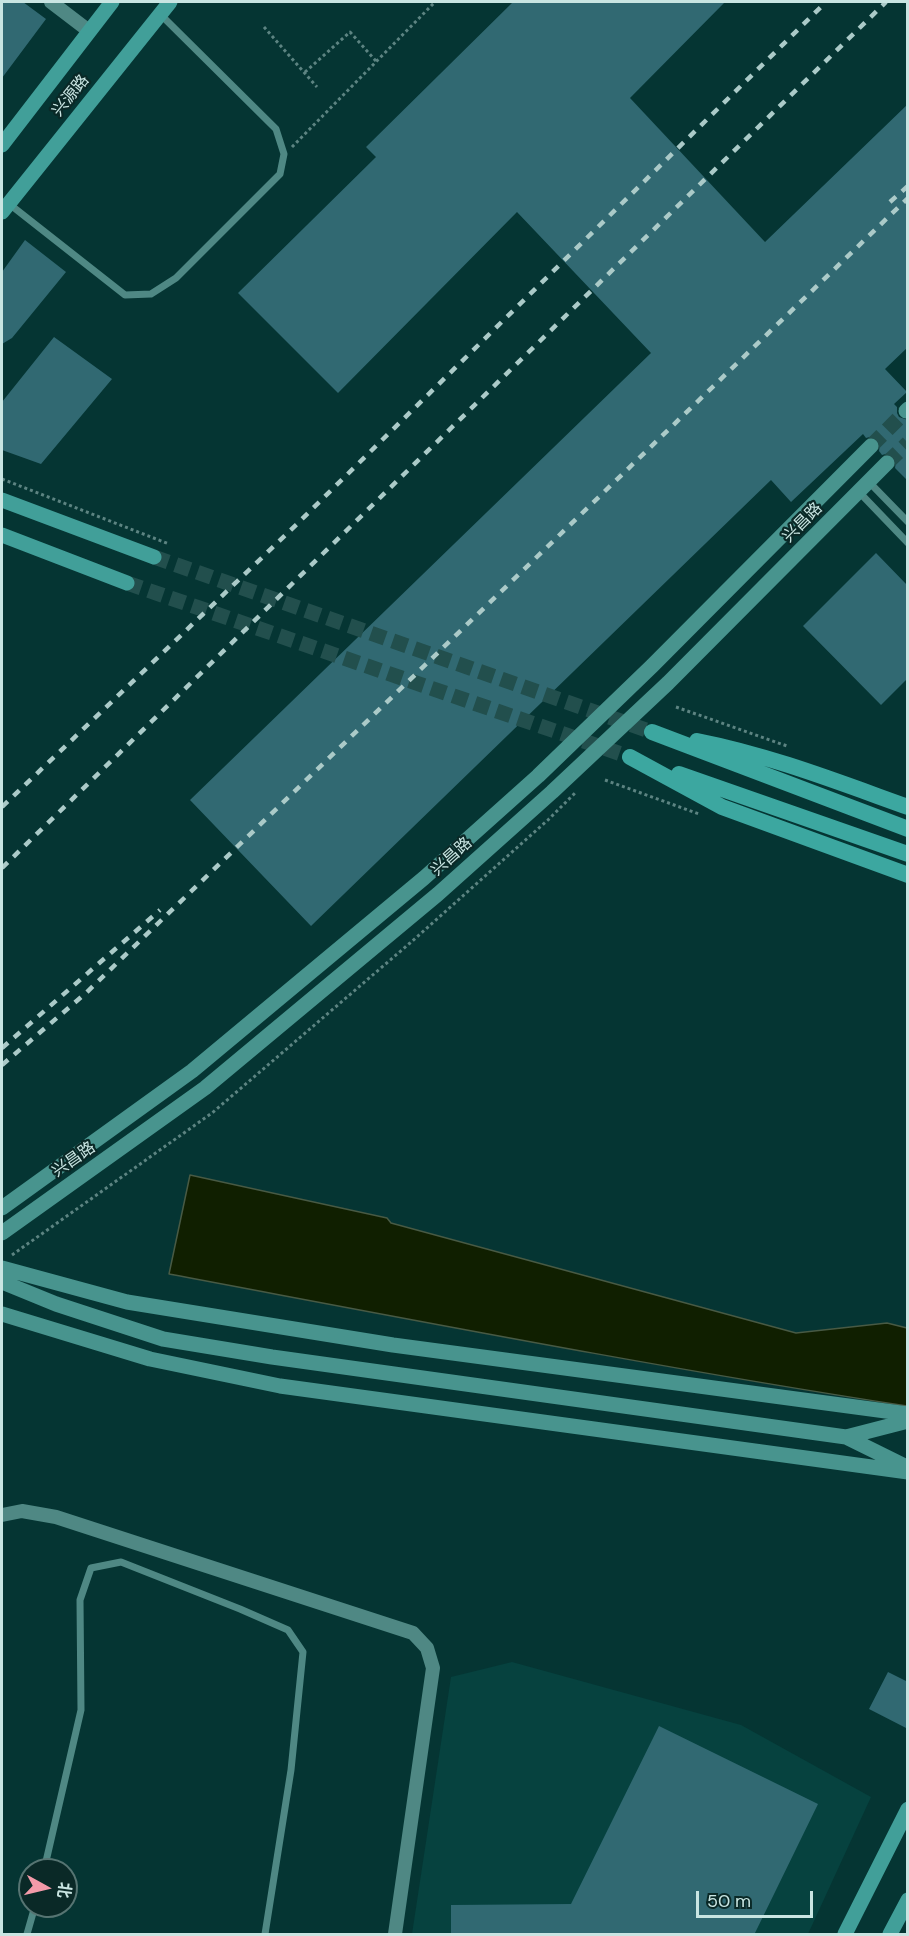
<!DOCTYPE html>
<html>
<head>
<meta charset="utf-8">
<style>
  body { margin:0 }
  #map { position:relative; width:909px; height:1936px; overflow:hidden; background:#053533; font-family:"DM Sans","Noto Sans SC",sans-serif }
  canvas { display:block }
  .frame { position:absolute; inset:0; border:3px solid #c9e5e2; pointer-events:none }
  .north { position:absolute; left:18px; top:1858px; width:60px; height:60px; box-sizing:border-box; background:#0a2927; border:2px solid #567472; border-radius:50%; rotate:98deg; font-size:16px; font-weight:700; line-height:24px; text-align:center; color:#c9e5e2 }
  .north::after { content:''; display:block; margin:auto; width:21px; height:27px; background:#f39aa9; clip-path:polygon(50% 0,100% 100%,50% 72%,0 100%) }
  .scale { position:absolute; left:696px; top:1891px; width:117px; height:27px; box-sizing:border-box; border:3px solid #c9e5e2; border-top:0; padding-left:8px; font-size:18px; line-height:21px; white-space:nowrap; color:#c9e5e2; -webkit-text-stroke:4px #0a2927; paint-order:stroke }
</style>
</head>
<body>
<div id="map">
<canvas width="909" height="1936"></canvas>
<div class="frame"></div>
<div class="north">北</div>
<div class="scale">50 m</div>
</div>
<script>
const context = document.querySelector('canvas').getContext('2d');
context.lineJoin = 'round';
function fill(path, color) {
  context.fillStyle = color;
  context.fill(path, 'evenodd');
}
function stroke(path, color, width, dash) {
  context.strokeStyle = color;
  context.lineWidth = width;
  context.lineCap = dash ? 'butt' : 'round';
  context.setLineDash(dash || []);
  context.stroke(path);
}
function write(font, color, halo, rows, align = 'center') {
  context.font = font + ' "DM Sans","Noto Sans SC",sans-serif';
  context.lineWidth = 4.5;
  context.setLineDash([]);
  context.textBaseline = 'middle';
  context.strokeStyle = halo;
  context.fillStyle = color;
  for (const [text, x, y, turn = 0] of rows) {
    context.save();
    context.translate(x, y);
    context.rotate((+turn || 0) * Math.PI / 180);
    context.textAlign = isNaN(turn) ? turn : align;
    if (halo) context.strokeText(text, 0, 0);
    context.fillText(text, 0, 0);
    context.restore();
  }
}
fill(new Path2D(`
  M512 1662 741 1725 871 1797 808 1934H412L451 1677Z`), '#06423f');
const water = new Path2D(`
  M190 1175 387 1218 391 1223 796 1333 887 1323 907 1328V1406C660 1368 414 1320 169 1274Z`);
fill(water, '#101f00');
stroke(water, '#485a44', 1.5);
fill(new Path2D(`
  M2 2H23L46 19 2 78Z
  M513 2H725L630 98 765 242 908 104V347L885 369 907 392 894 404 897 407V413L899 417 908 420V481L895 468 896 461 894 457 889 453 882 455 879 451 880 444 878 440 873 436 866 438 863 434 791 502 771 480 311 926 190 800 651 353 517 212 338 393 238 293 376 157 366 147Z
  M25 240 66 272 12 338 2 344V272Z
  M54 337 112 379 41 464 2 450V402Z
  M876 553 908 586V678L881 705 803 626Z
  M888 1672 908 1682V1729L869 1709Z
  M659 1726 818 1804 754 1935H451V1905L571 1904Z`), '#316972');
stroke(new Path2D(`
  M871 446 906 411
  M887 463 908 443`), '#224f4d', 15, [15, 8]);
stroke(new Path2D(`
  M154 557 652 732
  M127 583 630 757`), '#224f4d', 15, [15, 8]);
stroke(new Path2D(`
  M264 27 317 87
  M305 72 350 32 376 61
  M292 147 435 2
  M2 479 169 544
  M676 707 787 746
  M605 780 699 814
  M12 1255 212 1113 410 943 548 820 576 792`), '#5d8482', 3, [3, 3]);
stroke(new Path2D(`
  M8 203 125 295 151 294 176 278 280 174 284 154 276 129 160 14
  M869 482 908 522
  M859 492 908 543
  M44 1870 81 1710 80 1600 91 1568 121 1562 240 1609 288 1630 303 1652 291 1770 265 1934
  M27 1934 35 1906`), '#4f8884', 7);
stroke(new Path2D(`
  M51 2 89 31
  M2 1515 22 1511 56 1517 413 1633 427 1648 433 1668 395 1934`), '#4f8884', 14);
stroke(new Path2D(`
  M906 411 908 409
  M2 1208 192 1071 424 878 538 776 652 666 871 446
  M2 1233 205 1088 438 894 552 792 668 683 887 463
  M2 1268 127 1302 393 1345 908 1414
  M2 1282 56 1304 163 1339 272 1357 846 1437
  M2 1314 150 1359 280 1386 908 1472
  M907 1467 846 1437 908 1421`), '#48948e', 15);
stroke(new Path2D(`
  M2 145 112 2
  M2 212 170 2
  M2 500 154 557
  M2 535 127 583
  M845 1934 908 1809
  M890 1934 908 1900`), '#419f99', 15);
stroke(new Path2D(`
  M652 732 908 829
  M697 741C769 755 838 782 908 807
  M630 757 722 807 908 875
  M679 774 908 854`), '#3ca7a0', 16);
stroke(new Path2D(`
  M890 202 908 186
  M2 807 298 523 826 2
  M2 868 886 2
  M2 1048 160 910
  M2 1065 86 993 908 198`), '#abcac8', 4.5, [8, 8]);
write('16px', '#c9e5e2', '#0a2927', [
  ["兴源路",71,96,-51],
  ["兴昌路",803,523,-45],
  ["兴昌路",452,857,-42],
  ["兴昌路",74,1160,-35]
]);
</script>
</body>
</html>
